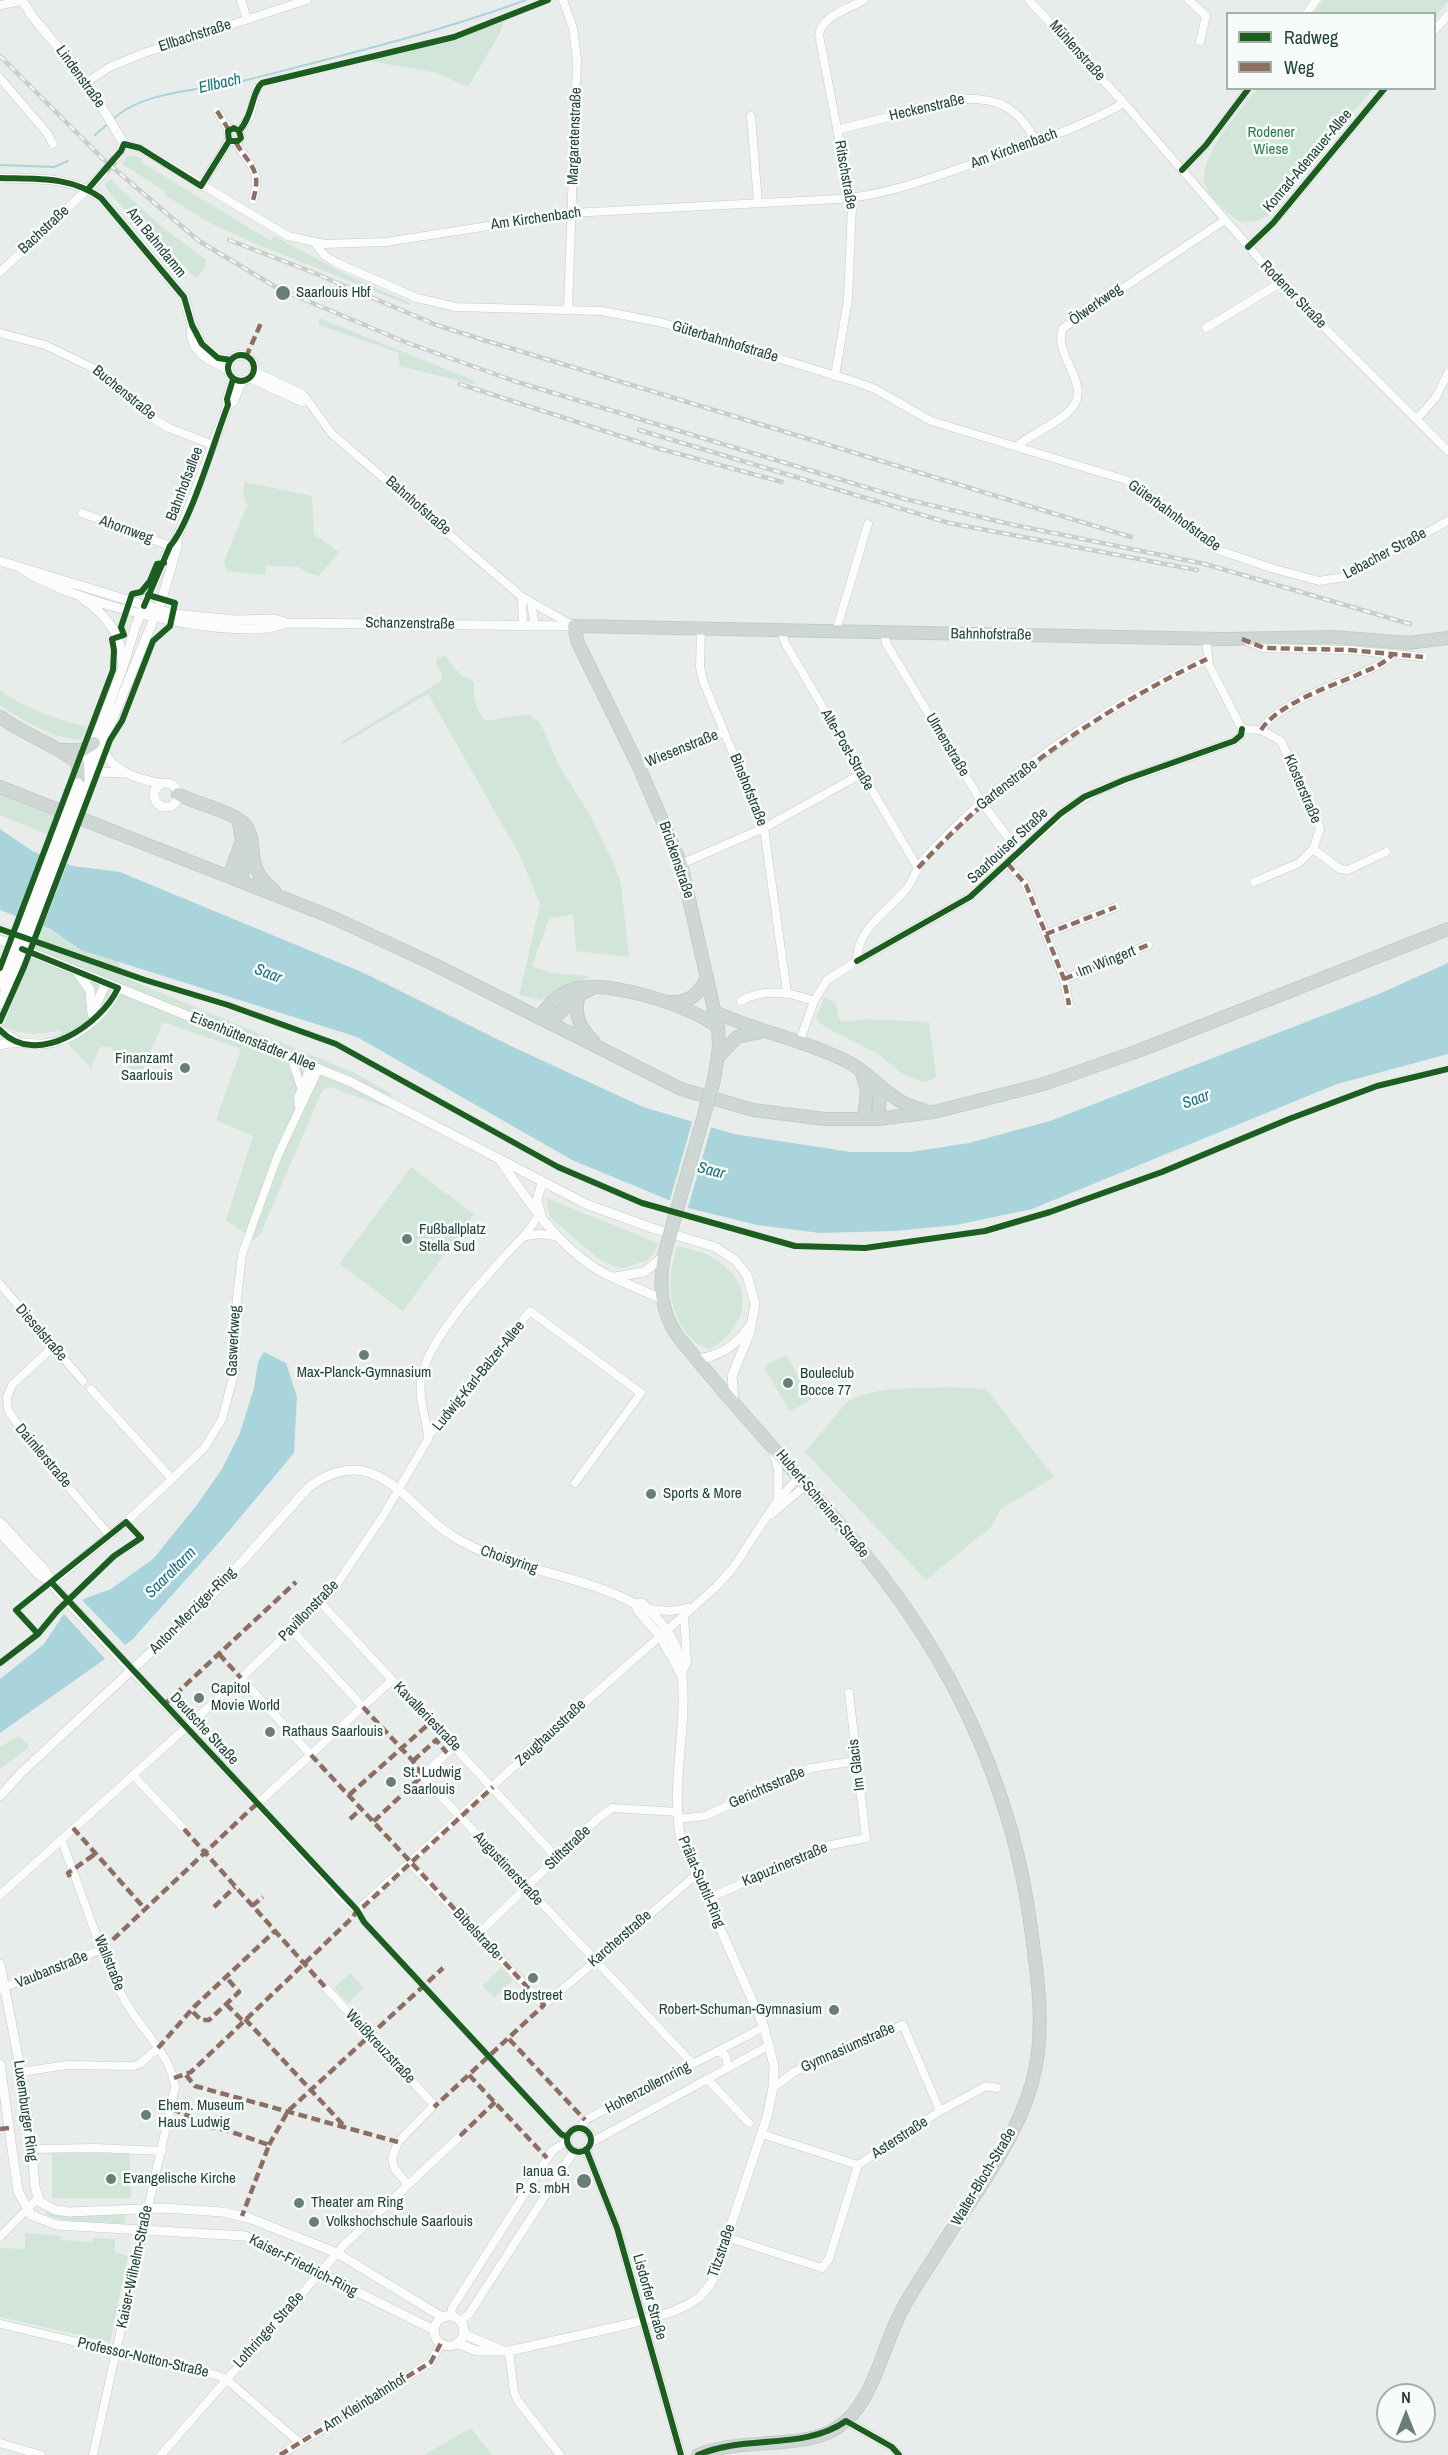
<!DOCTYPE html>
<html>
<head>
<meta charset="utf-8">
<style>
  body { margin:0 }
  #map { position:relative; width:1448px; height:2455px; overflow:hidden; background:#e8edeb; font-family:"Archivo Narrow",sans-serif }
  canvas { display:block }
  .legend { position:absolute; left:1226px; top:12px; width:210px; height:78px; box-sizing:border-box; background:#f7fbf9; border:2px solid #a3b1ad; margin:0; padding:8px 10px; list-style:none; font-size:18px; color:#24423a }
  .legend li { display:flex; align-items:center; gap:12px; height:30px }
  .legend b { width:30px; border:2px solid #a3b1ad }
  .north { position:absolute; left:1376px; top:2383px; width:60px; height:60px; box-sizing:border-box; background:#f7fbf9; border:2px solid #a3b1ad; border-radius:50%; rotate:0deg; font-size:16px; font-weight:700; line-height:24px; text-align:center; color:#24423a }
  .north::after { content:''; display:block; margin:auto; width:21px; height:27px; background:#697e78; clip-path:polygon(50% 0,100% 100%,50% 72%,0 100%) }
</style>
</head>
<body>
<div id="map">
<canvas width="1448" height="2455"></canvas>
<ul class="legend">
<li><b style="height:8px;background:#1b5e20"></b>Radweg</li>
<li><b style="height:8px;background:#8d6e63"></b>Weg</li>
</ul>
<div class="north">N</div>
</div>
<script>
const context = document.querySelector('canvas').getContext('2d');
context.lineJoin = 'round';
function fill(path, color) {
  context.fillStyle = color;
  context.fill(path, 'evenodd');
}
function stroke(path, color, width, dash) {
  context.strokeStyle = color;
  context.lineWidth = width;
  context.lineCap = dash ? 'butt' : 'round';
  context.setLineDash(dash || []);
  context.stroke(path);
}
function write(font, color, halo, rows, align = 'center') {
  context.font = font + ' "Archivo Narrow",sans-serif';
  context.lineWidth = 5;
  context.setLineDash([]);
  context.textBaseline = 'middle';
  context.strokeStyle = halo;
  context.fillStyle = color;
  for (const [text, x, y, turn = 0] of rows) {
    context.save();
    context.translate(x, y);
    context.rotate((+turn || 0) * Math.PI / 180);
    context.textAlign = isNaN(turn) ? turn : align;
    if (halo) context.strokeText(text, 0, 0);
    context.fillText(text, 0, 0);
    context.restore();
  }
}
fill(new Path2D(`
  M1323 0H1448V1L1435 17 1434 14 1314 13Z
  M503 22 500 33 468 87 437 73 369 61 371 58 433 44Z
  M1257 89H1373L1270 208 1274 212C1258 222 1243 228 1228 213 1220 205 1208 196 1205 184 1198 156 1240 111 1257 89Z
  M134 155 142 159 141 162 271 241 274 236 349 276 410 303 409 305 249 241 206 221 165 195 166 192 122 164 127 156Z
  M110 179 162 227 206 260 204 269 196 279 191 274 154 231 130 216 106 188 105 185Z
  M319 318 473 380 477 385 399 366V353L319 325Z
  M245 482 312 496 314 534 339 552 319 576 305 572 299 567 266 566 265 575 227 571 224 561 247 506 243 492Z
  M445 656 460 674 474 682C473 697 475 709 486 721L529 714 540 723 560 767 590 815 615 866 621 884 629 957 576 951 573 914 549 919 532 966 551 973 591 976 541 1000 519 995 540 904 519 854 428 694 343 744 341 742 441 681 442 674 436 664 437 658Z
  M0 690C25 709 58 720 88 727L81 740C50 737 25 722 0 705Z
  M0 794 55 816 48 835 0 815Z
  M43 926 82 950 117 961 130 980 355 1073 392 1094 385 1107 330 1087 322 1091 260 1235 254 1240 226 1220 253 1136 216 1120 241 1049 163 1022 139 1079 110 1047H100L91 1068 70 1046 59 1030C40 1036 22 1035 3 1026Z
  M824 997 836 1003 838 1016 842 1022 865 1019 929 1022 936 1076 933 1080 922 1082 903 1074 878 1054 825 1027 816 1019Z
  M411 1167 474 1214 403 1311 339 1264Z
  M546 1198 658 1243 655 1252 648 1260 624 1268 613 1266 596 1257 550 1217Z
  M677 1246C691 1249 705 1252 717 1260 756 1286 748 1327 710 1349 688 1346 673 1314 671 1294 669 1278 673 1261 677 1246Z
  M786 1355 812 1399 790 1412 764 1367Z
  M949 1387 986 1389 1054 1477 1001 1509 991 1527 926 1580 805 1452 847 1402C876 1385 916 1389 949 1387Z
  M19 1736 28 1744V1748L0 1769V1747Z
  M501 1968 513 1980 494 1998 482 1986Z
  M350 1973 364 1988 348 2003 334 1988Z
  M130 2152 131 2198H52V2153Z
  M47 2212 71 2216 125 2212V2222L122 2224C96 2223 71 2224 46 2215Z
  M25 2233 60 2236 61 2240 93 2242V2238L115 2239V2252L128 2256 110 2342 0 2317V2248L25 2249Z
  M471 2428 492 2455H424Z`), '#d1e6d8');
fill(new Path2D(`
  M0 829 34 852 73 866 120 872 364 973 513 1047 643 1107 734 1134 851 1152H910L969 1143 1050 1121 1381 993 1448 963V1054L1337 1084 1032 1209 956 1225 895 1231 820 1233 757 1225 688 1208 572 1160 357 1037 81 950 50 929 0 910Z
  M264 1352 286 1363 297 1397 294 1453 223 1538 132 1640 0 1733V1679L44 1644 63 1615 86 1598 111 1589 153 1559 196 1506 222 1469 240 1433 254 1388 258 1362Z`), '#a9d4db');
fill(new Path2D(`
  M42 851 68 861 42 929 16 918Z
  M693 1119 712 1124 687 1211 669 1203Z
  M81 1599 127 1647 107 1661 62 1612Z`), '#e8edeb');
stroke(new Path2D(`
  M113 119C145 89 210 90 251 79 344 55 436 33 526 0
  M95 135 109 123
  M0 165 54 167 68 161`), '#a9d4db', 2);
stroke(new Path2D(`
  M103 173 116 158`), '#c1cbc8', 9, [9, 4.5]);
const minor = new Path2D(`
  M241 0 247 19
  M563 0 573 28 577 60 568 309
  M1029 0 1124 103 1280 283 1448 451
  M1189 0 1206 16 1200 41
  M0 5 22 1
  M1306 14 1316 0
  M1434 31 1448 15
  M0 78 47 133 53 144
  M87 82 110 67 144 53 307 0
  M217 111 229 130
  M751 116 758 203
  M837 130 960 99C999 97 1019 108 1036 142
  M239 131 250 116 257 88
  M236 143C251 167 262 170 253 200
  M124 144 140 148 288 236 324 244 386 242 571 213 839 199C889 195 936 176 984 160 1031 144 1080 128 1124 103
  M1182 170 1206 145 1249 88
  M201 186 229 141 228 131 234 128 239 131 241 138 238 141H229
  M315 243 325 256 337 263 417 298 456 307 602 311 663 323 856 382 875 389 931 421 1126 480 1154 498 1191 531 1218 550 1271 568 1319 581 1344 577 1448 521
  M1248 247 1273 223 1385 88
  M0 272 88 189
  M1206 328 1280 283
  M0 333 45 345 93 368 154 419 169 428 213 445
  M253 371 303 394 332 434 522 597 572 625
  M835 376 848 299 852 206 819 35C822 16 848 9 864 0
  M249 378 302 402 307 400
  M1417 419 1436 397 1448 373
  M1018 445C1032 434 1062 421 1072 408 1092 383 1052 355 1063 328L1225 220
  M82 513 170 546
  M522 597 523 625
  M531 603 535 625
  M701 628 700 667 703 681 764 828 787 993
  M781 631 785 643 918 868
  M836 631 868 524
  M884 633 886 643 982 803 1020 853
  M1206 639 1209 665 1242 729
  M1246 641 1264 648 1350 650 1423 657
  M1242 729 1261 730 1281 741 1317 820 1320 829 1313 849 1340 869 1348 870 1386 852
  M1261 730C1278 704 1329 687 1357 675 1370 669 1383 665 1393 654
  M639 767 724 732
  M681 864 764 828 861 774
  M1008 864 1026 885 1064 979 1069 1005
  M1254 882 1299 863 1313 849
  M1046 934 1116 907
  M857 961C856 929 889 910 907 888 912 882 914 875 918 868 923 857 939 844 948 834 1014 766 1121 699 1207 659
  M1064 979 1148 945
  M741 1001C763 988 790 992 814 1001
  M799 1043 814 1001 827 980 857 961 970 897 1071 806 1101 789 1234 741 1241 735 1242 729
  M291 1057 301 1087
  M299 1106 298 1098 311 1065
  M526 1236 540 1234 555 1236
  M0 1284 83 1381
  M53 1347 12 1385 7 1397 8 1410 26 1437 110 1536
  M91 1389 172 1479
  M428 1437 530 1311 641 1393 575 1483
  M773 1452 778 1468V1499
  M772 1514 806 1485
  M52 1583 126 1522 172 1479 205 1447 222 1419 235 1370 237 1298 242 1254 278 1155 319 1068
  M321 1603 557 1858
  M649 1609 670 1611 694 1607
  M292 1630 363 1707
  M132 1671 191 1732 342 1897 354 1908 359 1909 548 1735 716 1587 733 1568 775 1504 799 1476
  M682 1673 687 1662 684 1616
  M241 1678 311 1755
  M455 1746 422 1776 693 2064
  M133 1775 184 1829
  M257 1804 392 1680
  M678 1819 705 1816 811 1768 856 1761
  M61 1839C82 1893 99 1950 125 2001 141 2030 171 2054 175 2087L93 2455
  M410 1863 544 2005 697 1874
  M0 1895 241 1678 332 1591 383 1516 428 1439C427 1419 418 1400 421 1380 425 1345 479 1284 503 1258 516 1243 530 1233 538 1215
  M707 1899 826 1846 866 1838 849 1693
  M477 1935 596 1820 612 1808 678 1812
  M326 1988 434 2105 398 2142 392 2158 394 2168 407 2184
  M0 1989 103 1949
  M718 2051 726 2056 728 2068
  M21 2072 67 2065 134 2066 141 2063 158 2048
  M707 2079 749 2123
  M773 2088 794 2072 903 2025 940 2111
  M567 2140a12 12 0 1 1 24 0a12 12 0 1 1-24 0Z
  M582 2128 585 2120 764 2027
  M762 2134 858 2165
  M590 2143 770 2045
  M32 2149 96 2148 162 2151
  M586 2149 617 2228 681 2455
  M0 2237 37 2199
  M726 2237 822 2268 829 2259 858 2165 940 2111 986 2086 997 2088
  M451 2316 452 2308 552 2151 567 2141
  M460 2322 469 2314 574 2151
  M0 2324 216 2375 226 2379 300 2443
  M509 2351 514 2392 518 2401 560 2455
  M846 2421 892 2447 899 2455
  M0 2443 41 2455
  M161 2455 345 2244 460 2136
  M280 2455 431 2362 441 2343`);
const tertiary = new Path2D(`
  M22 0 32 16 87 82 124 144 116 158
  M0 178C36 179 70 176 101 198L184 297 192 325 202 344 218 358 231 360
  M88 189 103 173
  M191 330C191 353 210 361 228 369
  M228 368a13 13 0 1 1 26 0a13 13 0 1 1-26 0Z
  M228 405 233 402 242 381
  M0 561 173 614 235 620 275 619 286 623 574 626
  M21 568C66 601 233 645 286 623
  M82 598C104 613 122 634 122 662
  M102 745C108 771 138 779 162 784
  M80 778 122 670 136 625 170 546 177 538 228 405 227 399 233 379
  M89 780 98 772 125 773
  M154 795a12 12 0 1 1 24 0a12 12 0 1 1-24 0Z
  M85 786 162 599 177 547V538
  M0 940 351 1082 586 1204 652 1228 715 1247 735 1260 747 1275 755 1304 750 1332 732 1376 734 1402
  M77 972 90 990 92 1014
  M0 985 9 962
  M0 1004 17 964
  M94 1009 106 983
  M0 1030 17 1041
  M0 1045C13 1040 28 1044 42 1044 75 1042 105 1016 118 988
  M501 1162C529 1202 554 1241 595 1268 616 1281 640 1288 662 1300
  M541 1215 537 1200 542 1183
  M615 1277 644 1272 663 1257
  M695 1359C717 1358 737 1345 749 1327
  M0 1522 44 1569 56 1589 132 1671
  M0 1533 38 1574 50 1582
  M635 1604 639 1612 660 1636 681 1674
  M0 1796 22 1772 210 1597 308 1488C324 1475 346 1466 367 1472 400 1481 423 1518 451 1535 507 1571 577 1572 635 1604L642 1603C658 1618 676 1637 680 1660 691 1719 669 1781 681 1840L764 2027 774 2066 773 2088 767 2117 712 2282 700 2297 689 2304 672 2312 625 2325 509 2351H477L456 2343
  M0 1964 21 2072 32 2149 35 2187 40 2202 55 2210 69 2212 163 2208 223 2212 249 2218 337 2253 442 2317
  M0 2064 18 2191 31 2215 57 2225 245 2236 434 2330
  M434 2331a15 15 0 1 1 30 0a15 15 0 1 1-30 0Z
  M463 2334 501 2350`);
const primary = new Path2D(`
  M0 717C25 735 54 744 78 763L79 780
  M62 750H83L94 743
  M0 787 334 918 433 964 681 1089 753 1110 825 1119H878L934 1112 1044 1084 1138 1051 1448 929
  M178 794C195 804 234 811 245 825 260 843 242 866 274 890
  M229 876 242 841 239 823
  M240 881 250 851
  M591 989 579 995C573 1015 580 1028 594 1042
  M670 1002C690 1003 699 994 707 977
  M715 1012C758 1032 805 1040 846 1061 877 1076 888 1103 924 1110
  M539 1018C548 1005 558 994 574 989 607 979 692 1006 718 1027
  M549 1023 579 995
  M718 1057 737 1037 761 1032
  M862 1073 867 1090 864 1119
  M714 1080 719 1047 718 1027 681 864 639 767 578 643 574 626 1223 639 1334 637 1408 643 1448 638
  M877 1085 880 1099 878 1119
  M664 1255C659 1283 660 1310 677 1335 742 1418 818 1493 882 1576 961 1679 1015 1800 1031 1929 1038 1979 1046 2033 1032 2083 1015 2143 973 2196 940 2248 927 2270 911 2291 900 2314 881 2351 873 2406 835 2429 800 2450 740 2437 698 2455`);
stroke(minor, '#c5cac8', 9);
stroke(tertiary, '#c5cac8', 10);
stroke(primary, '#c3ccc9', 14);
stroke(minor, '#fcfcfc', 8);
stroke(tertiary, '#fcfcfc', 9);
stroke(primary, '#cfd7d5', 12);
const rail = new Path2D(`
  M0 56 103 159 199 241 279 289 405 342 517 382 905 499 1014 525 1205 564 1410 624
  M229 240 312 272 434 324 477 338 1131 537
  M460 384 657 448 782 482
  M639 430 949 523 1197 570`);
stroke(rail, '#c9cdcc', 4.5);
stroke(rail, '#f7fbf9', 2, [7]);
const tertiaryBridge = new Path2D(`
  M9 962 78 783
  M17 964 85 786`);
const primaryBridge = new Path2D(`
  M664 1255 714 1080`);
stroke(tertiaryBridge, '#c5cac8', 10, []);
stroke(primaryBridge, '#c3ccc9', 14, []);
stroke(tertiaryBridge, '#fcfcfc', 9);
stroke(primaryBridge, '#cfd7d5', 12);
stroke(new Path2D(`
  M217 111 229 130
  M236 143C251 167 262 170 253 200
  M246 357 261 323
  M1242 639 1264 648 1350 650 1423 657
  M1261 730C1278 704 1329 687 1357 675 1370 669 1383 665 1393 654
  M1008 864 1026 885 1064 979 1069 1005
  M918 868C998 780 1100 710 1207 659
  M1046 934 1116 907
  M1064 979 1148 945
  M219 1654 241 1678
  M165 1704 296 1582
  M363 1707 413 1761 422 1776 373 1822
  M311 1755 544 2005 434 2107
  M413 1761 436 1740 447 1753
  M349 1795 431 1722
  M350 1819 361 1809
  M73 1828 145 1909
  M184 1829 326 1988
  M70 1877 68 1873 95 1854
  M252 1906 263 1897
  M214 1907 235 1887
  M103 1949 251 1809 257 1804 255 1801
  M226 2004 243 2021
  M193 2012 201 2020H209L239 1992 226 1977
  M245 2019 346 2128
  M509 2039 585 2120
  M158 2048 194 2007 275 1931
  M186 2075 195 2086 398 2142
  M469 2075 547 2158
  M174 2078 191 2072 353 1917 357 1910 364 1906 493 1787
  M172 2109 191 2117 196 2124 226 2130 269 2145 242 2216
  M0 2129 9 2128
  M460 2136 495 2102
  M269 2145 288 2111 443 1968
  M280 2455 431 2362 441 2343`), '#8d6e63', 4.5, [9, 4.5]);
stroke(new Path2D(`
  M239 131C253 116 252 91 262 83L454 37 548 0
  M1182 170 1206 145 1249 88
  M0 178C36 179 70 176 101 198L184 297 192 325 202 344 218 358 231 360
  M88 189 121 151 124 144 140 148 201 186 229 141 228 131 234 128 239 131 241 138 238 141H229
  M1248 247 1273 223 1385 88
  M228 368a13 13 0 1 1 26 0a13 13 0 1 1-26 0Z
  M144 606 170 546C191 522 215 438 228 405L227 399 233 379
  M0 929 145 980 228 1005 336 1044 558 1167 642 1203 795 1246 865 1248 985 1231 1050 1212 1162 1172 1289 1119 1377 1086 1448 1069
  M857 961 970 897 1060 814 1084 797 1124 780 1234 741 1241 735 1242 729
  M0 968 113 670 114 650 112 639 124 635 121 627 132 594 141 592 150 581 157 564 164 563
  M0 1021 24 967 110 740 122 721 153 641 170 626 175 603 148 595
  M0 1030C36 1069 101 1025 118 988L22 949
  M52 1583 357 1910 364 1922 561 2134 567 2137
  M0 1663 38 1634 58 1610 114 1556 141 1538 126 1522 16 1610 38 1634
  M567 2140a12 12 0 1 1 24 0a12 12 0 1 1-24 0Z
  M586 2149 617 2228 681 2455
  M698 2455C745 2434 803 2451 846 2421L892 2447 899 2455`), '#1b5e20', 6);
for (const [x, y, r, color] of [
  [283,293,8,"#697e78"],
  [185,1068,6,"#697e78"],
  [407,1239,6,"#697e78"],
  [364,1355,6,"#697e78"],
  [788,1383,6,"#697e78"],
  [651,1494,6,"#697e78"],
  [199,1698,6,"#697e78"],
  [270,1732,6,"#697e78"],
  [391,1782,6,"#697e78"],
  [533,1978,6,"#697e78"],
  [834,2010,6,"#697e78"],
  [146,2115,6,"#697e78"],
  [111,2179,6,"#697e78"],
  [584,2181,8,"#697e78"],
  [299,2203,6,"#697e78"],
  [314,2222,6,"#697e78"]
]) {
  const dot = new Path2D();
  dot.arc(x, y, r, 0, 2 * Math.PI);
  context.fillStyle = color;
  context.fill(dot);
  stroke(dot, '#f7fbf9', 2);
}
write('15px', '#24423a', '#f7fbf9', [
  ["Ellbachstraße",195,36,-18],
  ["Mühlenstraße",1077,51,48],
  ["Lindenstraße",80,77,54],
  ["Heckenstraße",927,108,-13],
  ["Margaretenstraße",575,136,-88],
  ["Am Kirchenbach",1014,149,-20],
  ["Konrad-Adenauer-Allee",1308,161,-50],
  ["Ritschstraße",845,175,80],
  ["Am Kirchenbach",536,219,-8],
  ["Bachstraße",44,230,-43],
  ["Am Bahndamm",156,243,51],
  ["Rodener Straße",1293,295,46],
  ["Ölwerkweg",1096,305,-35],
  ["Güterbahnhofstraße",725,342,17],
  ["Buchenstraße",124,393,39],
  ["Bahnhofsallee",185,484,-69],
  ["Bahnhofstraße",418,506,41],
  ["Güterbahnhofstraße",1174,516,36],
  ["Ahornweg",126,530,20],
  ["Lebacher Straße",1385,554,-28],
  ["Schanzenstraße",410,624,1],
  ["Bahnhofstraße",991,635,1],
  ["Ulmenstraße",947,745,59],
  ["Wiesenstraße",682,749,-22],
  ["Alte-Post-Straße",847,750,60],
  ["Gartenstraße",1007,785,-38],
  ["Klosterstraße",1302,789,67],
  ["Binshofstraße",748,790,68],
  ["Saarlouiser Straße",1008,846,-43],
  ["Brückenstraße",676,860,71],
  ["Im Wingert",1107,962,-22],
  ["Eisenhüttenstädter Allee",253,1042,22],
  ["Dieselstraße",41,1333,49],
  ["Gaswerkweg",234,1341,-87],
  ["Ludwig-Karl-Balzer-Allee",479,1376,-51],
  ["Daimlerstraße",43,1456,50],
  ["Hubert-Schreiner-Straße",822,1504,50],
  ["Choisyring",509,1560,19],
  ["Anton-Merziger-Ring",193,1611,-45],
  ["Pavillonstraße",309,1611,-46],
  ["Kavalleriestraße",427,1717,46],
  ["Deutsche Straße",204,1729,47],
  ["Zeughausstraße",551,1733,-43],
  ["Im Glacis",857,1765,-97],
  ["Gerichtsstraße",767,1788,-24],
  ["Stiftstraße",568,1848,-44],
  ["Kapuzinerstraße",785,1865,-23],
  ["Augustinerstraße",508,1869,47],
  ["Prälat-Subtil-Ring",701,1882,67],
  ["Bibelstraße",477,1934,47],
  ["Karcherstraße",620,1939,-41],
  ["Wallstraße",109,1963,68],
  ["Vaubanstraße",52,1970,-22],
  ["Weißkreuzstraße",380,2047,47],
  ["Gymnasiumstraße",848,2048,-24],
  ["Hohenzollernring",648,2088,-28],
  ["Luxemburger Ring",25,2111,82],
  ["Asterstraße",900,2138,-33],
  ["Walter-Bloch-Straße",984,2177,-59],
  ["Titzstraße",722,2251,-71],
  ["Kaiser-Friedrich-Ring",303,2266,27],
  ["Kaiser-Wilhelm-Straße",135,2267,-78],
  ["Lisdorfer Straße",649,2297,74],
  ["Lothringer Straße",269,2330,-48],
  ["Professor-Notton-Straße",143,2358,13],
  ["Am Kleinbahnhof",365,2403,-32]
]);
write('15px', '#2d7a4b', '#f7fbf9', [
  ["Rodener",1271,133],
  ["Wiese",1271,150]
]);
write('15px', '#24423a', '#f7fbf9', [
  ["Saarlouis Hbf",296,293],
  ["Finanzamt",173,1059,"right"],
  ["Saarlouis",173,1076,"right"],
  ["Fußballplatz",419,1230],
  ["Stella Sud",419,1247],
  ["Max-Planck-Gymnasium",364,1373,"center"],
  ["Bouleclub",800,1374],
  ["Bocce 77",800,1391],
  ["Sports & More",663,1494],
  ["Capitol",211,1689],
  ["Movie World",211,1706],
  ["Rathaus Saarlouis",282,1732],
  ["St. Ludwig",403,1773],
  ["Saarlouis",403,1790],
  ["Bodystreet",533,1996,"center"],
  ["Robert-Schuman-Gymnasium",822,2010,"right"],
  ["Ehem. Museum",158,2106],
  ["Haus Ludwig",158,2123],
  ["Ianua G.",570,2172,"right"],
  ["P. S. mbH",570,2189,"right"],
  ["Evangelische Kirche",123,2179],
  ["Theater am Ring",311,2203],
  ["Volkshochschule Saarlouis",326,2222]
], 'left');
write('italic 16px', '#1c6f80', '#f7fbf9', [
  ["Ellbach",220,84,-13],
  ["Saar",268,974,21],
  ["Saar",1196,1100,-20],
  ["Saar",711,1171,14],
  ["Saaraltarm",171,1573,-45]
]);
</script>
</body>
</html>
